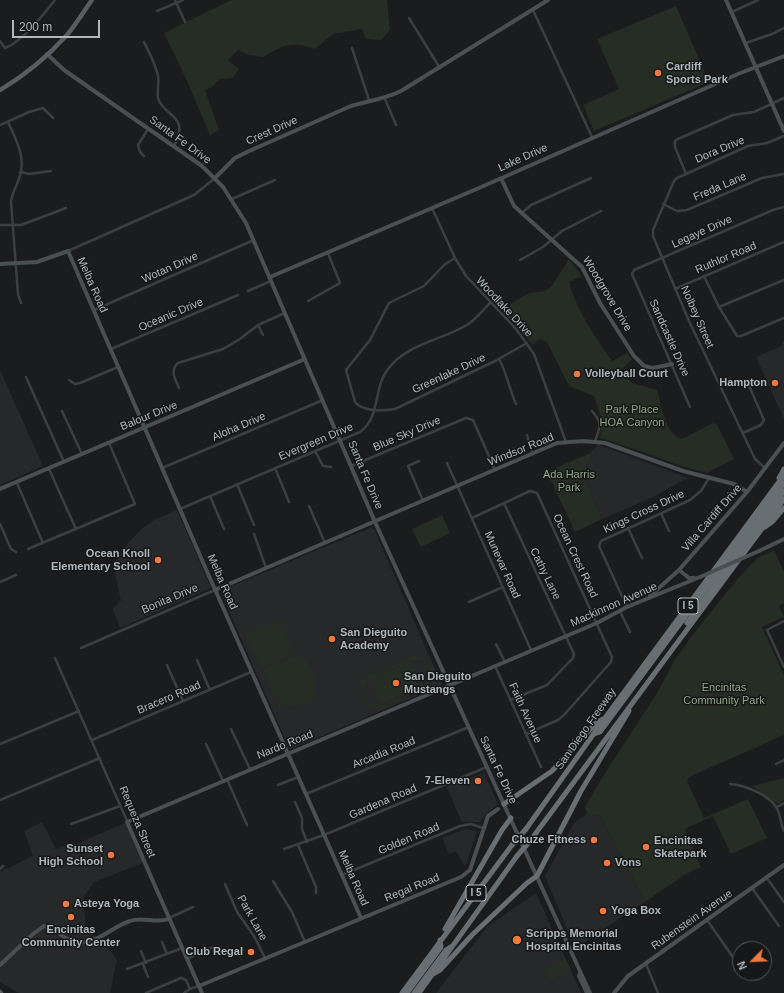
<!DOCTYPE html>
<html>
<head>
<meta charset="utf-8">
<style>
  body { margin:0 }
  #map { position:relative; width:784px; height:993px; overflow:hidden; background:#1b1c1d; font-family:Helvetica,sans-serif }
  canvas { display:block }
  .north { position:absolute; left:732px; top:941px; width:40px; height:40px; box-sizing:border-box; background:#161718; border:1px solid #53575a; border-radius:50%; rotate:246deg; font-size:11px; font-weight:700; line-height:16px; text-align:center; color:#aeb7bc }
  .north::after { content:''; display:block; margin:auto; width:14px; height:18px; background:#f07940; clip-path:polygon(50% 0,100% 100%,50% 72%,0 100%) }
  .scale { position:absolute; left:12px; top:20px; width:88px; height:18px; box-sizing:border-box; border:2px solid #aeb7bc; border-top:0; padding-left:5px; font-size:12px; line-height:14px; white-space:nowrap; color:#aeb7bc; -webkit-text-stroke:3px #161718; paint-order:stroke }
</style>
</head>
<body>
<div id="map">
<canvas width="784" height="993"></canvas>
<div class="north">N</div>
<div class="scale">200 m</div>
</div>
<script>
const context = document.querySelector('canvas').getContext('2d');
context.lineJoin = 'round';
function fill(path, color) {
  context.fillStyle = color;
  context.fill(path, 'evenodd');
}
function stroke(path, color, width, dash) {
  context.strokeStyle = color;
  context.lineWidth = width;
  context.lineCap = dash ? 'butt' : 'round';
  context.setLineDash(dash || []);
  context.stroke(path);
}
function write(font, color, halo, rows, align = 'center') {
  context.font = font + ' Helvetica,sans-serif';
  context.lineWidth = 3;
  context.setLineDash([]);
  context.textBaseline = 'middle';
  context.strokeStyle = halo;
  context.fillStyle = color;
  for (const [text, x, y, turn = 0] of rows) {
    context.save();
    context.translate(x, y);
    context.rotate((+turn || 0) * Math.PI / 180);
    context.textAlign = isNaN(turn) ? turn : align;
    if (halo) context.strokeText(text, 0, 0);
    context.fillText(text, 0, 0);
    context.restore();
  }
}
fill(new Path2D(`
  M784 341V419L756 357 783 345 782 342Z
  M0 370 43 466 0 485Z
  M598 445 616 451 688 478 651 498 602 519 583 475 591 458 590 453Z
  M177 510 211 588 120 628 113 609 121 601 114 569 122 550 141 529 156 519Z
  M370 528 374 529 442 685 291 749 289 748 221 593 222 590Z
  M484 773 498 804 486 814 480 822H462L446 786Z
  M587 814 591 817 596 815 601 817 645 902 575 948 545 876 574 823Z
  M42 822 56 849 76 844 125 823 143 863 94 882 83 898 87 934 100 937 117 960 110 993H19L0 982V872L33 856 24 831Z
  M465 829 477 831 466 865 463 864 456 851 449 854 442 838Z
  M536 893 581 993H436L487 927Z`), '#27282a');
fill(new Path2D(`
  M231 0H387L390 30 381 40 366 39 362 29 333 34 315 49C292 41 283 45 263 57L249 55 238 50 228 60 239 69 233 78 220 79 212 87 205 90 219 130 210 135 187 81 164 33Z
  M676 6 709 82 594 131 583 105 619 89 597 39Z
  M569 259 582 276 569 282C577 311 595 337 612 361L627 353 632 359 619 372 633 383 657 390C661 403 665 435 682 439L713 423 717 425 734 459 707 473C670 464 636 448 600 438L602 420 594 396 569 386 547 342 540 339 533 345 502 311 516 300 530 293 545 291 551 287Z
  M590 453 591 458 583 475 602 519 575 532 547 472Z
  M442 515 450 533 421 547 412 529Z
  M774 550 784 572V603L779 606 784 617 762 627 784 675V735L689 777 687 781 704 818 748 799 767 838 731 854 713 816 685 829 701 867 686 874 645 902 601 817 596 815 591 817 587 814 585 807 598 784 657 693 676 658 691 637 734 583 757 558Z
  M278 620 282 622 293 652 289 656 260 668 246 635 248 632Z
  M299 655C316 662 316 685 314 700L283 709 278 705 263 670Z
  M414 655 425 658 431 664 434 674 431 682 423 690 384 708 373 709 364 704 360 696 361 684 359 680ZM416 659C422 660 427 663 429 668 437 686 394 700 381 705L374 706 366 701 363 691 364 685 369 680 410 661Z
  M412 661 423 685 381 704 370 680Z
  M784 778V800L778 804 752 786Z
  M565 958 571 970 550 980 544 967Z`), '#262d24');
stroke(new Path2D(`
  M175 0 185 22
  M533 10 592 137
  M157 11 183 0
  M732 12 758 0
  M409 18 440 68
  M0 41 5 48C22 42 44 14 55 0
  M144 42C149 52 156 65 158 76 159 83 157 92 158 98 163 117 191 114 174 146
  M746 43 772 34 784 28
  M352 48 369 100
  M385 99 396 125
  M8 122C16 140 27 158 19 179 16 187 12 193 11 202L18 294 21 303
  M0 125 29 112 43 108 53 118
  M144 156 140 152 138 145 148 129
  M20 172 29 174 51 171
  M686 174 675 147V141L678 139 733 115 754 112 784 98
  M232 199 275 180
  M663 204 677 211 687 210 762 178 784 174
  M432 208 455 258 466 276 516 329 534 354 566 442
  M522 213 531 205 591 178
  M0 225H21L66 208
  M68 251 194 195 215 178
  M455 258 444 265 424 286 389 303 370 340 346 370 355 402C363 412 383 411 395 409L495 361 527 343
  M520 260 543 247 562 231 601 211
  M704 276 719 307 737 336H741L784 318
  M675 289 784 242
  M248 291 271 281
  M308 301 340 283 328 253
  M719 307 784 280
  M94 310 254 240
  M258 325 263 335
  M111 349 238 295
  M499 359C507 373 509 389 516 404
  M26 377 64 462
  M69 380 75 384 80 383 118 367
  M179 388C176 380 169 371 178 363L223 349 240 339 258 325 285 313
  M690 407 632 274 634 270 773 210 784 207
  M62 411 82 454
  M592 411C603 424 600 427 595 441
  M743 433 761 425 764 420 747 381
  M527 435 532 453
  M315 451 323 466 331 467
  M419 461 408 466 423 501
  M447 463 531 650
  M351 466 466 418 473 420 495 470
  M162 468 323 400
  M275 468 289 502
  M765 468 755 459 689 321 653 236V230L674 181 677 178 748 146 767 143 784 136
  M49 469 76 529
  M17 483 43 543
  M237 484 254 525
  M210 496 224 529
  M504 503 574 654 573 658 547 685 510 700
  M309 506 325 543
  M180 509 360 432C381 417 373 388 388 369 407 344 439 341 465 326 475 321 482 311 490 303
  M661 513 669 531
  M472 518 530 491 537 493 612 657 611 662 564 715 558 720 526 734
  M0 524 11 549 16 552
  M628 528 642 558
  M254 534 266 568
  M28 549 135 504 109 443
  M0 582 16 575
  M469 602 503 587
  M627 607 599 546 601 541 690 500 701 491 709 478
  M620 611 630 632
  M784 621 767 630 784 667
  M496 644 505 662
  M81 648 215 590
  M55 658 127 821
  M197 660 210 690
  M167 665 183 701
  M495 666 541 767
  M231 729 250 769
  M92 740 251 672
  M0 744 79 711
  M206 744 223 781
  M776 764 784 760
  M227 779 247 825
  M730 784C744 785 768 794 776 807 781 813 780 824 784 831
  M278 785 298 777
  M306 794 469 727
  M0 800 100 758
  M295 802 302 818V829L307 842
  M777 807 784 803
  M71 824 120 806
  M298 845 316 887V893
  M284 849 324 835 487 767
  M0 869 3 866
  M342 875 460 826 471 824 483 828
  M767 878 784 902
  M273 881 292 912 305 942
  M225 884 237 912 254 936 265 958
  M752 888 779 926
  M169 918 193 907
  M707 920 735 960
  M162 942 167 954
  M141 951 146 963
  M187 959 213 947
  M143 964 148 977
  M646 964 658 993
  M127 969 182 948
  M190 989 199 986
  M146 993 181 978 186 980 190 989 184 993`), '#3c3f42', 2.5);
stroke(new Path2D(`
  M726 0 784 131
  M47 54 64 70 202 166 223 187 246 223 375 522 590 993
  M215 178 235 158 247 152 351 106C368 101 385 99 401 91L548 0
  M501 178 514 206 582 267 600 303 634 356 644 366 653 368 672 364
  M0 264 37 262 68 251 205 567 361 918
  M270 277 479 188 738 74 784 56
  M0 489 305 359
  M759 551 784 539
  M679 570 689 578H694
  M215 590 557 443 584 441 605 443 683 471 734 484 747 492
  M650 596 679 570 747 492 784 443
  M0 965 33 934 44 926C57 927 63 941 76 942 97 945 111 927 130 921 143 916 156 924 169 919
  M580 973 579 976 587 993
  M199 986 461 877 470 870 488 816 498 809
  M202 993 127 822 597 623 627 607 700 577
  M614 993 628 976 784 865`), '#4a4f52', 4);
stroke(new Path2D(`
  M0 90C24 76 48 56 67 35 76 24 84 11 92 0
  M0 992 1 993`), '#585d61', 4.5);
stroke(new Path2D(`
  M779 478 784 469
  M765 527 772 522 784 508
  M687 623 784 491
  M594 734 600 732 784 483
  M504 804 552 771 596 723 603 719
  M526 829 605 718 784 475
  M530 841 784 499
  M445 929 502 830 511 818
  M433 974 440 970 472 935 527 883 537 876 581 791 629 711
  M402 993 512 845
  M407 993 441 947 440 940
  M414 993 446 950 452 946
  M419 993 517 856`), '#686f73', 5);
stroke(new Path2D(`
  M700 577 759 551`), '#4a4f52', 4);
stroke(new Path2D(`
  M512 845 526 829
  M517 856 530 841`), '#686f73', 5);
for (const [x, y, r, color] of [
  [658,73,4,"#f07940"],
  [577,374,4,"#f07940"],
  [775,383,4,"#f07940"],
  [158,560,4,"#f07940"],
  [332,639,4,"#f07940"],
  [396,683,4,"#f07940"],
  [478,781,4,"#f07940"],
  [594,840,4,"#f07940"],
  [646,847,4,"#f07940"],
  [111,855,4,"#f07940"],
  [607,863,4,"#f07940"],
  [66,904,4,"#f07940"],
  [603,911,4,"#f07940"],
  [71,917,4,"#f07940"],
  [517,940,5,"#f07940"],
  [251,952,4,"#f07940"]
]) {
  const dot = new Path2D();
  dot.arc(x, y, r, 0, 2 * Math.PI);
  context.fillStyle = color;
  context.fill(dot);
  stroke(dot, '#161718', 1.5);
}
for (const [x, y, w] of [
  [688,606,20],
  [476,893,20]
]) {
  const box = new Path2D();
  box.roundRect(x - w / 2, y - 8, w, 16, 3);
  context.fillStyle = '#161718';
  context.fill(box);
  stroke(box, '#aeb7bc', 1);
}
write('bold 10px', '#aeb7bc', null, [
  ["I 5",688,606],
  ["I 5",476,893]
]);
write('bold 11px', '#aeb7bc', '#161718', [
  ["Cardiff",666,67],
  ["Sports Park",666,80],
  ["Volleyball Court",585,374],
  ["Hampton",767,383,"right"],
  ["Ocean Knoll",150,554,"right"],
  ["Elementary School",150,567,"right"],
  ["San Dieguito",340,633],
  ["Academy",340,646],
  ["San Dieguito",404,677],
  ["Mustangs",404,690],
  ["7-Eleven",470,781,"right"],
  ["Chuze Fitness",586,840,"right"],
  ["Encinitas",654,841],
  ["Skatepark",654,854],
  ["Sunset",103,849,"right"],
  ["High School",103,862,"right"],
  ["Vons",615,863],
  ["Asteya Yoga",74,904],
  ["Yoga Box",611,911],
  ["Encinitas",71,930,"center"],
  ["Community Center",71,943,"center"],
  ["Scripps Memorial",526,934],
  ["Hospital Encinitas",526,947],
  ["Club Regal",243,952,"right"]
], 'left');
write('11px', '#aeb7bc', '#161718', [
  ["Crest Drive",272,131,-24],
  ["Santa Fe Drive",180,140,36],
  ["Dora Drive",720,150,-23],
  ["Lake Drive",523,158,-24],
  ["Freda Lane",720,187,-23],
  ["Legaye Drive",702,232,-24],
  ["Ruthlor Road",726,258,-23],
  ["Wotan Drive",170,268,-24],
  ["Melba Road",92,285,66],
  ["Woodgrove Drive",607,294,59],
  ["Woodlake Drive",504,307,47],
  ["Oceanic Drive",171,315,-23],
  ["Nolbey Street",697,317,66],
  ["Sandcastle Drive",669,338,66],
  ["Greenlake Drive",449,374,-25],
  ["Balour Drive",149,416,-22],
  ["Aloha Drive",239,427,-23],
  ["Blue Sky Drive",407,434,-23],
  ["Evergreen Drive",316,442,-23],
  ["Windsor Road",521,450,-22],
  ["Santa Fe Drive",365,475,67],
  ["Kings Cross Drive",644,512,-25],
  ["Villa Cardiff Drive",712,518,-49],
  ["Ocean Crest Road",575,556,65],
  ["Munevar Road",502,565,66],
  ["Cathy Lane",545,574,64],
  ["Melba Road",222,582,66],
  ["Bonita Drive",170,599,-23],
  ["Mackinnon Avenue",614,605,-24],
  ["Bracero Road",169,698,-23],
  ["Faith Avenue",525,713,66],
  ["San Diego Freeway",586,729,-55],
  ["Nardo Road",285,745,-22],
  ["Arcadia Road",384,753,-22],
  ["Santa Fe Drive",498,770,65],
  ["Gardena Road",383,802,-23],
  ["Requeza Street",137,822,67],
  ["Golden Road",409,839,-23],
  ["Melba Road",353,878,66],
  ["Regal Road",412,888,-22],
  ["Park Lane",252,918,61],
  ["Rubenstein Avenue",692,920,-35]
]);
write('11px', '#8fa785', '#161718', [
  ["Park Place",632,410],
  ["HOA Canyon",632,423],
  ["Ada Harris",569,475],
  ["Park",569,488],
  ["Encinitas",724,688],
  ["Community Park",724,701]
]);
</script>
</body>
</html>
